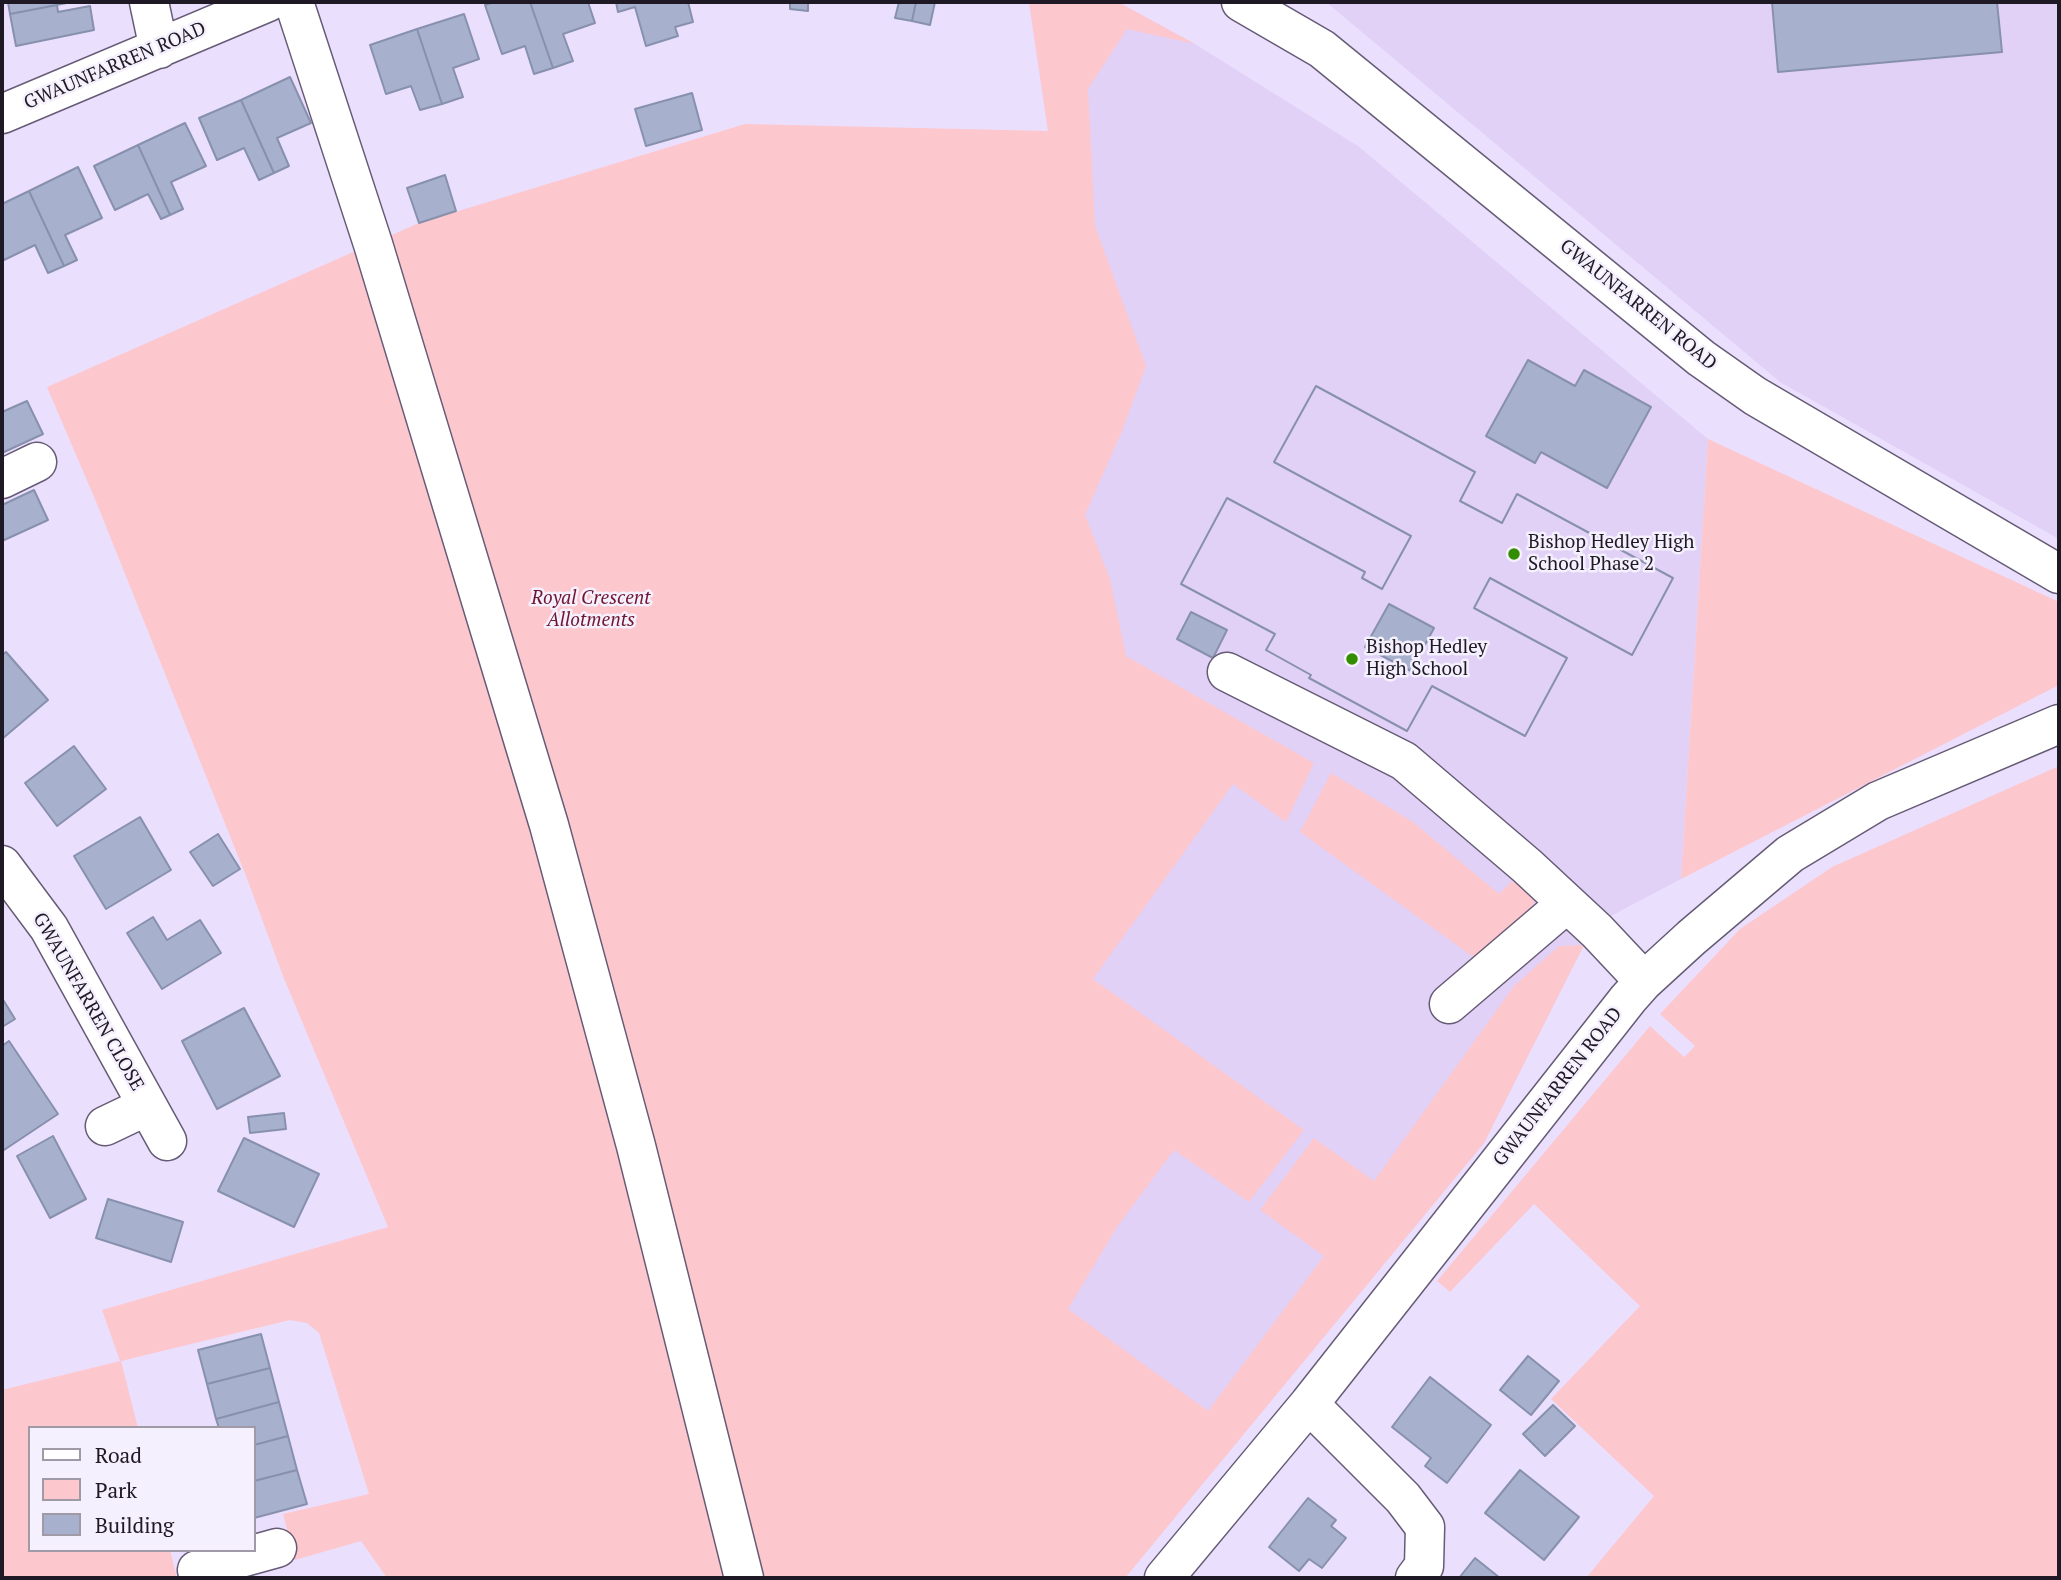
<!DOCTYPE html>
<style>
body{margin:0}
#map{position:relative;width:2061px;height:1580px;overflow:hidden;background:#ebdffe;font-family:"PT Serif",serif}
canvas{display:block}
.frame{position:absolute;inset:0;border:4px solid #1e1924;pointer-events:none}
.legend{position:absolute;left:28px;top:1426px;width:228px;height:126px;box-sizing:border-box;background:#f5f0fd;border:2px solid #9f9aa6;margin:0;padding:9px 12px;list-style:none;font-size:21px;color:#1e1924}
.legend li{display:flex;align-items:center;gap:14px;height:35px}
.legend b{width:35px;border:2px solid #9f9aa6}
</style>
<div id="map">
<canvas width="2061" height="1580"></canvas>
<div class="frame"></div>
<ul class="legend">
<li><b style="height:9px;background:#fff"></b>Road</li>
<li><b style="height:19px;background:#fdc7ce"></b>Park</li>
<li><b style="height:19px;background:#a7b1ce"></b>Building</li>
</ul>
</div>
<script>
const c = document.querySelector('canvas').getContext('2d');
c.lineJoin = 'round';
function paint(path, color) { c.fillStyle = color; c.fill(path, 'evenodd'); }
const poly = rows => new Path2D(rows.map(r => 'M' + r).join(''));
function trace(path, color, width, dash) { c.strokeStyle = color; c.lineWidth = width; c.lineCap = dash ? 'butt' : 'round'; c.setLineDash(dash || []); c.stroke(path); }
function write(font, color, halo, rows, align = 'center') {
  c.font = font + ' "PT Serif",serif'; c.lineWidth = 5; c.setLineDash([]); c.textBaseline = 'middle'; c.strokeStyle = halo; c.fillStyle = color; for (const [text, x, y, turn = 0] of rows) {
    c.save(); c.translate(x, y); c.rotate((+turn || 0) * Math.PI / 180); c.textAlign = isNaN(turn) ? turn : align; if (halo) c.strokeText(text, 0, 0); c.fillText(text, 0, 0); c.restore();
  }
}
paint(poly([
 [1029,2,1118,2,1195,44,1358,146,1708,439,1681,879,1611,916,1584,945,1484,1143,1125,1578,1027,1578,1048,131],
 [1326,2,2059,2,2059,539,1780,382]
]), '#e1d1f7');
paint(poly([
 [1029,2,1118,2,1195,44,1127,29,1088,89,1095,226,1146,366,1122,431,1085,515,1110,579,1126,656,1314,763,1286,822,1233,784,1093,979,1304,1130,1249,1202,1174,1150,1117,1227,1068,1309,1208,1411,1324,1256,1260,1210,1314,1138,1374,1181,1514,986,1559,946,1584,945,1484,1143,1125,1578,387,1578,361,1541,295,1560,283,1514,369,1494,319,1333,307,1323,290,1320,121,1361,138,1428,30,1428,30,1550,170,1550,177,1578,2,1578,2,1390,120,1361,102,1310,388,1227,283,976,246,876,97,504,47,387,419,223,745,124,1048,131],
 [1708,439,2059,602,2059,685,1681,879],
 [2059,766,2059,1578,1586,1578,1654,1496,1551,1399,1640,1306,1534,1204,1450,1292,1437,1281,1650,1026,1684,1057,1695,1046,1660,1014,1740,929,1832,867],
 [1331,773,1413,822,1499,894,1520,873,1536,900,1513,931,1476,959,1300,832]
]), '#fdc7ce');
const building = poly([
 [8,2,72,2,10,14,8,2],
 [494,2,530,2,553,68,534,74,525,46,502,54,485,5,494,2],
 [530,2,588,2,595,23,563,34,573,61,553,68,530,2],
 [616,2,688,2,693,22,675,27,678,36,646,46,635,7,618,12,616,2],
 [790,2,808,2,808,11,790,9,790,2],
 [899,2,916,2,912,21,895,18,899,2],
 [916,2,935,2,930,25,912,21,916,2],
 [1772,2,1997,2,2002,52,1778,72,1772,2],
 [57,5,58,12,90,6,94,30,16,46,10,14,57,5],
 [464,14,479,59,453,68,463,97,442,104,417,29,464,14],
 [417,29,442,104,420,110,411,86,386,94,370,45,417,29],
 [290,77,311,123,277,138,289,166,274,173,241,100,290,77],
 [692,93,702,130,646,146,635,109,692,93],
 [241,100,274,173,259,180,244,148,217,160,199,118,241,100],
 [185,123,206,166,171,182,183,209,170,215,138,145,185,123],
 [138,145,170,215,161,219,148,194,115,210,94,166,138,145],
 [78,167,102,218,65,235,77,260,64,266,29,191,78,167],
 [445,175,456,211,419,223,407,188,445,175],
 [29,191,64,266,48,273,35,245,4,260,2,254,2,204,29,191],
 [1528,360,1575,386,1584,370,1651,407,1607,488,1541,452,1535,463,1486,436,1528,360],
 [1316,386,1475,472,1460,501,1502,523,1517,494,1673,578,1632,655,1490,578,1474,608,1567,658,1525,736,1432,686,1407,731,1309,678,1311,675,1266,650,1275,634,1181,584,1227,498,1365,572,1362,578,1382,589,1411,536,1274,462,1316,386],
 [1389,604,1434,628,1411,671,1365,647,1389,604],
 [1316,386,1475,472,1460,501,1502,523,1517,494,1673,578,1632,655,1490,578,1474,608,1567,658,1525,736,1432,686,1407,731,1309,678,1311,675,1266,650,1275,634,1181,584,1227,498,1365,572,1362,578,1382,589,1411,536,1274,462,1316,386],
 [27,401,43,434,2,453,2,412,27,401],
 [34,490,48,520,2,541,2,505,34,490],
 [1191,612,1227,630,1213,658,1177,639,1191,612],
 [6,652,48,700,2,739,2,655,6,652],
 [74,746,106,789,57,826,25,783,74,746],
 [140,817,171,870,106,909,74,856,140,817],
 [218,834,240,869,213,886,190,852,218,834],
 [153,917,167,940,200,920,221,953,162,989,127,933,153,917],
 [2,998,15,1019,2,1027,2,998],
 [244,1008,280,1076,217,1109,182,1041,244,1008],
 [9,1041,58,1114,4,1150,2,1146,2,1046,9,1041],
 [284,1113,286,1129,250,1133,248,1117,284,1113],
 [53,1136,86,1199,50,1218,17,1156,53,1136],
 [244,1138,319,1174,294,1227,218,1191,244,1138],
 [108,1199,183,1222,171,1262,96,1238,108,1199],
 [261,1334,270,1368,207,1384,198,1350,261,1334],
 [1528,1356,1559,1381,1531,1415,1500,1390,1528,1356],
 [270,1368,279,1402,216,1419,207,1384,270,1368],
 [1430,1377,1491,1425,1447,1483,1425,1466,1431,1458,1392,1427,1430,1377],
 [279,1402,288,1436,254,1445,254,1428,219,1428,216,1419,279,1402],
 [1553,1405,1575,1426,1545,1456,1523,1434,1553,1405],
 [288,1436,297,1470,254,1481,254,1445,288,1436],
 [297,1470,307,1504,254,1518,254,1481,297,1470],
 [1520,1470,1579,1517,1544,1560,1485,1513,1520,1470],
 [1308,1498,1336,1520,1331,1526,1346,1538,1322,1568,1309,1559,1299,1571,1269,1547,1308,1498],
 [1475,1558,1500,1578,1459,1578,1475,1558]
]);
paint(building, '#a7b1ce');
trace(building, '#8790ad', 2);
const minor = poly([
 [149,2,159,49],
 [294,2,373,244,549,825,636,1146,744,1578],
 [1241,2,1322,49,1701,358,1755,396,2059,574],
 [2,114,268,2],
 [2,479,37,462],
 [1227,672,1404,761,1527,866,1597,931,1644,981],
 [2,865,49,928,167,1141],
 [1449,1004,1566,904],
 [105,1126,147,1106],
 [1309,1404,1403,1498,1425,1527,1424,1566,1415,1578],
 [197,1570,277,1548],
 [1164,1578,1309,1404,1628,999,1644,981,1691,938,1790,854,1878,801,2059,724]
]);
trace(minor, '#665b75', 41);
trace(minor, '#fff', 38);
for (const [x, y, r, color] of [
 [1514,554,7,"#328e00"],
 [1352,659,7,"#328e00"]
]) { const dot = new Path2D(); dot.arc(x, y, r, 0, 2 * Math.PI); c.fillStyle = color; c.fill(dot); trace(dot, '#f5f0fd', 2.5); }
write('19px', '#1e1924', '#f5f0fd', [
 ["GWAUNFARREN ROAD",115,66,-23],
 ["GWAUNFARREN ROAD",1638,305,39],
 ["GWAUNFARREN CLOSE",88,1002,60],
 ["GWAUNFARREN ROAD",1558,1087,-52]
]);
write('19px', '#1e1924', '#f5f0fd', [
 ["Bishop Hedley High",1528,543],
 ["School Phase 2",1528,565],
 ["Bishop Hedley",1366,648],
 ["High School",1366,670]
], 'left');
write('italic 19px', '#701630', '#f5f0fd', [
 ["Royal Crescent",591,599],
 ["Allotments",591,621]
]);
</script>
